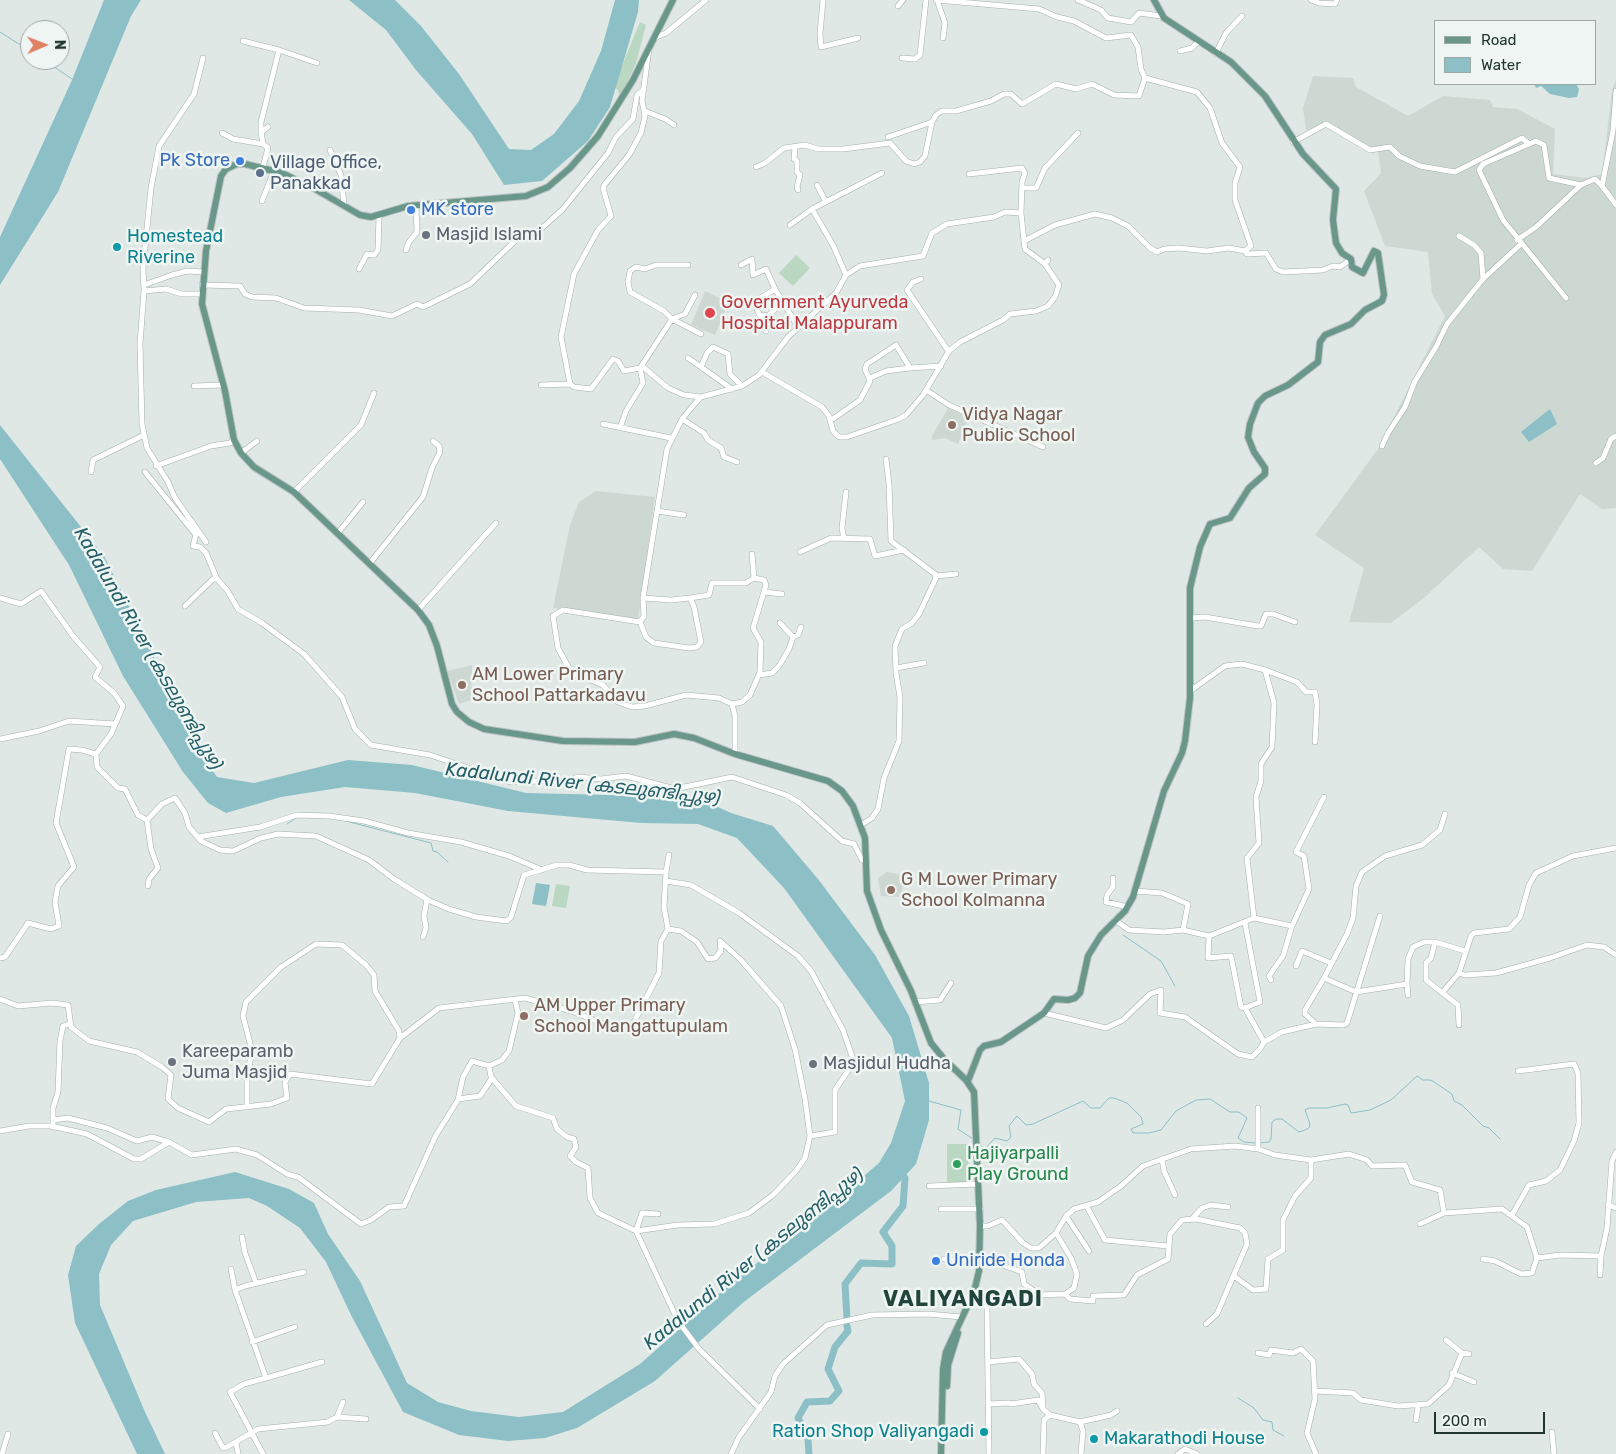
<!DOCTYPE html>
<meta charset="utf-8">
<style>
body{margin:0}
#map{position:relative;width:1616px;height:1454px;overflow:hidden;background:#dfe8e4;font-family:Rubik,sans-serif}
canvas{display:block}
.legend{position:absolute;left:1434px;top:20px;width:162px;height:65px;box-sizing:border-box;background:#eff5f2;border:1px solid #9da9a4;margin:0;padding:6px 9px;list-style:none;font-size:15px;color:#223630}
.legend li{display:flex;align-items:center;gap:10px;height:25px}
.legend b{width:25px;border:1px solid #9da9a4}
.north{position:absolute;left:20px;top:20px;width:50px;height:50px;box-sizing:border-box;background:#eff5f2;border:1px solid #9da9a4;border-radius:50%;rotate:89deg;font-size:14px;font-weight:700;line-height:20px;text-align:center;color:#223630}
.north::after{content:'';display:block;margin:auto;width:18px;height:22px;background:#e08166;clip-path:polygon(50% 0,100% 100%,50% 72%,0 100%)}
.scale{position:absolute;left:1434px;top:1412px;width:111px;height:22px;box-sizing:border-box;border:2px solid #223630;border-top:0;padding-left:6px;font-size:15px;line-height:18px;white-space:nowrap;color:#223630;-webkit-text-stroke:4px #eff5f2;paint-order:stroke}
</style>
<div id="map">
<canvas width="1616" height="1454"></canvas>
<ul class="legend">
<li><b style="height:6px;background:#69988b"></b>Road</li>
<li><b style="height:14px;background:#8dbfc7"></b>Water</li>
</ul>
<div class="north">N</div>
<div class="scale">200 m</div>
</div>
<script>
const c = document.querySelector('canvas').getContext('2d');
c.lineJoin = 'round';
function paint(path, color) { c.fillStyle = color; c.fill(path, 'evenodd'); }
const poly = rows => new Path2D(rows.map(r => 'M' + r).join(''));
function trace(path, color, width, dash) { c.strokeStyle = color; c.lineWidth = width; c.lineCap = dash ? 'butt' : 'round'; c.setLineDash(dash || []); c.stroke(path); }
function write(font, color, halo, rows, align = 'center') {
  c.font = font + ' Rubik,"Noto Sans Malayalam",sans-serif'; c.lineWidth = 5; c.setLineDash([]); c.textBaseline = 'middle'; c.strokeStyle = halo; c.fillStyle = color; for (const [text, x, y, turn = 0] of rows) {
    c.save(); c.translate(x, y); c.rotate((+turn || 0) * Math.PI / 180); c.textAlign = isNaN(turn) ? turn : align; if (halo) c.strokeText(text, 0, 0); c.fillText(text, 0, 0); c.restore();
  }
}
paint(poly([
 [1313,76,1353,78,1356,87,1408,116,1443,96,1490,100,1493,107,1517,109,1555,129,1553,174,1586,178,1602,174,1612,91,1616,79,1616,508,1602,509,1580,494,1532,571,1503,569,1479,547,1425,597,1391,623,1349,622,1364,568,1315,535,1378,449,1445,316,1432,294,1428,252,1385,246,1364,191,1381,173,1378,151,1322,125,1306,130,1303,108],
 [705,291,729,302,715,335,691,325],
 [948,408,969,418,958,444,945,438,932,440,932,436],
 [596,491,655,497,638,620,553,608,570,525,579,502],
 [472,665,471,700,459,704,447,671],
 [887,872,899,874,903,881,902,897,881,896,878,878]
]), '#cdd8d3');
paint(poly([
 [640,22,646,25,636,63,621,96,614,85],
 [796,255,810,268,793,286,779,273],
 [556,884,570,886,566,908,552,906],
 [947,1144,967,1144,970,1184,947,1184]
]), '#bad7c1');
paint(poly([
 [104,0,141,0,131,16,58,192,0,285,0,237,72,80],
 [349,0,395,0,421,26,459,74,509,149,531,150,554,134,579,101,601,51,615,0,639,0,638,12,610,107,588,141,542,181,504,185,472,134,416,70,386,30],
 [1534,84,1576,84,1579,89,1577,97,1569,98,1550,94,1541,86,1536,88],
 [1550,409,1557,424,1529,442,1521,432],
 [0,425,104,556,155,659,189,736,217,777,254,783,348,760,412,765,526,793,696,797,731,813,773,826,818,879,875,955,909,1016,929,1083,929,1120,916,1164,891,1191,745,1301,655,1381,577,1428,545,1438,508,1441,459,1435,403,1412,351,1315,326,1262,300,1228,267,1206,249,1198,196,1202,133,1221,111,1245,99,1274,100,1305,145,1412,165,1454,137,1454,75,1323,68,1275,76,1246,99,1224,128,1201,156,1190,235,1172,289,1189,314,1203,328,1234,360,1281,407,1383,438,1402,471,1411,519,1417,563,1412,640,1364,738,1277,795,1235,879,1163,891,1143,905,1101,892,1038,784,888,737,838,698,824,641,823,508,811,415,793,345,787,281,797,226,813,208,803,183,772,123,676,69,565,0,459],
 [536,883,550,885,546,906,532,904]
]), '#8dbfc7');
trace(poly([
 [0,32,30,51],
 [44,60,72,79],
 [342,820,431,843,433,851,437,852,448,862],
 [287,824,296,818],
 [1123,935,1161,961,1175,986],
 [929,1101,961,1110,958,1129,973,1139],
 [1259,1143,1269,1142,1271,1139,1272,1122,1276,1119,1282,1119,1299,1132,1305,1130,1309,1128,1310,1124,1305,1110,1309,1108,1327,1108,1345,1104,1348,1105,1351,1113,1370,1110,1391,1100,1417,1076,1423,1080,1431,1080,1452,1094,1454,1101,1462,1105,1483,1126,1489,1128,1500,1139],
 [980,1145,985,1149,995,1138,1007,1141,1011,1137,1009,1126,1017,1116,1026,1125,1033,1124,1083,1101,1091,1108,1100,1108,1109,1098,1114,1098,1127,1103,1141,1117,1143,1124,1131,1129,1133,1133,1149,1133,1161,1130,1176,1111,1196,1100,1210,1099,1230,1112,1239,1112,1247,1118,1238,1138,1244,1142,1255,1143],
 [1238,1398,1254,1408,1263,1420,1272,1422,1273,1430,1284,1436]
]), '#8dbfc7', 1);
trace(poly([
 [847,1319,845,1284,861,1263,892,1264,892,1246,883,1232,903,1206,905,1178,899,1170],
 [809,1454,808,1439,798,1418,807,1402,830,1401,839,1391,828,1369,835,1347,848,1331,847,1326]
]), '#8dbfc7', 7);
const minor = poly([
 [823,0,820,34,821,47,858,38],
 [937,0,945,23,943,38],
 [1078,0,1101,10,1108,18,1131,22,1139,13,1161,16],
 [1311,0,1319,3,1335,4,1337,0],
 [898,6,903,0],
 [654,38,666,33,706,0],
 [243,41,279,50],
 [649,49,642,101,645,116,641,133,629,155,605,184,603,188,611,216,598,230,574,274,561,337,570,384,574,387,591,389,613,359,618,361,624,371,640,368,672,319,664,311,630,292,628,282,630,271,636,267,645,269,656,265,688,265],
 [1180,51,1192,48,1198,42],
 [1216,53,1226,33,1242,16],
 [902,58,915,59,920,55,926,0],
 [1616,91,1613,131,1602,186,1616,205],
 [645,111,665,119,674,125],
 [261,132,261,122,279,50,317,63],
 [222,133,233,139,263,144],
 [888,137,932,122],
 [1293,142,1326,124,1370,150,1390,147,1399,156,1420,166,1455,172,1522,138,1529,144],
 [795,147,794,159,797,161,797,172,800,175,797,187,798,190],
 [330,150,341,175,344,205],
 [263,167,268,148,263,144,261,132,268,127],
 [756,167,765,163,784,148,805,145,818,149,843,149,890,143,906,161,914,164,920,162,925,156,932,122,936,115,942,111,956,111,991,101,1004,94,1011,94,1022,104,1056,84,1076,89,1092,84,1114,95,1139,96,1145,78],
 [969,174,1022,168,1025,173,1022,182,1021,213],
 [817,185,826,202],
 [1022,188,1036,188,1045,168,1078,133],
 [262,201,274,171],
 [790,225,812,209],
 [1459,236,1474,245,1481,253,1483,279],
 [1517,240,1536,227,1581,185],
 [1024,241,1025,249,1045,264],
 [406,250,409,242,417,232,416,206],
 [1245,251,1247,254,1266,253,1276,269,1283,272,1323,270,1333,266,1340,267,1351,259],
 [741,265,752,259,753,275,766,269,775,289,798,327],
 [359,269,367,254,374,255,378,250,379,215],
 [846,275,833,245,812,209,882,173],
 [921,279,913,282,907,290,949,352],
 [144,285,172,275,187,271,204,272],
 [202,285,240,286,245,294,252,297,276,298,304,308,359,310,392,316,417,304,423,307,470,284,516,240,534,235,562,210,608,153,616,137,633,119,637,95,644,89],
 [775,289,754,302,760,316,769,315,782,302],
 [144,291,140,344,142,424,147,448,168,482,175,498,206,542],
 [201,294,182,294,166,289,144,291,143,268,151,188,159,146,194,94,203,58],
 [1566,298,1503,220,1479,170,1483,164,1536,141,1544,145,1549,178,1581,185,1595,179,1602,186],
 [672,319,685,314,695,295],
 [672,319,701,334],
 [766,331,769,315],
 [688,358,701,367],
 [642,366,668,388,684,395,701,397],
 [762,372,822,407,829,416,833,431,839,437,847,437,899,419,906,415,923,395,949,351,960,342,1003,320,1010,314,1036,311,1048,306,1055,297,1059,285,1045,264,1048,260],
 [870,378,886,371,910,368],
 [541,385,570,384],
 [194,386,223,385],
 [732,389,701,367,707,353,713,347,728,354,730,374,742,386],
 [926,390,949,405,1043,447],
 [682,419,704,433,708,440,721,448,724,457,737,462],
 [830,421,860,400,870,381,865,369,867,364,896,345,910,368,941,366],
 [603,424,671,438],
 [620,428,626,411,643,383,640,368],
 [1382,446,1388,433,1405,407,1415,381,1436,347,1447,324,1483,279,1521,244],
 [241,453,257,441],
 [1596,463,1603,458,1611,439,1616,436],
 [156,466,211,446,230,443,234,440],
 [91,472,93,460,144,435],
 [145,472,196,535],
 [294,492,361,425,374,393],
 [657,511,684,515],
 [197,530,193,546,200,547,206,553,217,579,227,590,238,609,262,623,304,654,342,697,355,729,371,745,430,755,510,782,572,780,577,777,601,779,626,776,675,789,732,777,786,795,800,803,842,841,854,844,862,860,866,860],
 [338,533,363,502],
 [844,539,842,528,846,492],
 [800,552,831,538,870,539,875,556,904,550],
 [370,563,423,497,432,468,440,452,439,446,433,441],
 [936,576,956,574],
 [764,592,782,594],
 [0,598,21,604,41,591,73,636,100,667,95,677,114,693,123,706,111,734,96,754,82,750,69,749,56,823,74,867,58,886,55,902,59,926,51,929,28,923,5,957,0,958],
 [690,598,709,595,712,583,746,583,754,578],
 [185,606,213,579,217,579],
 [418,610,496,523],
 [1190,618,1205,617,1258,626,1261,626,1266,614,1273,614,1295,622],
 [640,622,646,637,654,643,689,648,697,647,701,642,694,607,690,598,671,600,643,598],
 [793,637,798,635,801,627],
 [896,668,924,663],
 [1265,670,1297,682,1306,692,1315,692,1317,705,1315,742],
 [759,675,772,673,779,666,789,649,793,637,780,623],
 [1190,691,1225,666,1242,664,1265,670,1274,703,1272,747,1261,764,1261,781,1256,797,1259,843,1247,858,1254,918,1209,936],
 [732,704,742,702,750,695,760,672,761,642,753,628,766,585,764,580,754,578,752,554],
 [0,739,39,731,69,721,115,724],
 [735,754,735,716,732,704,719,698,686,695,645,706,632,707,618,702,603,685,571,672,558,648,553,616,563,610,640,622,644,616,643,598,667,449,682,419,698,400,701,397,742,386,759,375,788,337,836,293,846,275,860,266,923,256,932,233,947,224,994,217,1005,212,1021,213,1024,241,1055,225,1095,214,1112,218,1128,226,1150,248,1157,252,1164,249,1179,248,1207,251,1229,248,1245,251,1251,246,1235,200,1235,183,1240,167,1222,143,1210,108,1197,92,1145,78,1141,69,1138,47,1131,35,1106,38,1074,21,1057,17,1039,9,936,0],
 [147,820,151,849,158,868,149,879,148,886],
 [861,825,872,818,878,809,884,778,899,741,900,697,896,673,895,646,902,629,912,623,919,614,936,578,935,574,891,541,889,484,886,459],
 [198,837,260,827,297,815,329,816,364,821,408,833,461,842,509,856,542,870],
 [666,872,669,855],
 [1113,878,1113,887,1107,895,1106,902,1128,907],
 [666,881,691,885,739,913,798,956,811,971,843,1030,854,1062,835,1090,835,1132,810,1136],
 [1135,891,1162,893,1188,904,1183,930],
 [1254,918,1292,926,1283,956,1269,976,1271,980],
 [1115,920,1129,930,1164,932,1183,930,1209,936,1208,958,1231,956,1241,1007,1245,1008,1264,1042],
 [1245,923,1260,1002,1245,1008],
 [1292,926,1309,889,1304,856,1296,852,1324,797],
 [668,929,681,931,697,942,708,959,715,958,721,951,720,941],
 [423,937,426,928,424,916,427,899],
 [1435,942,1424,942,1413,947,1408,959,1407,984,1356,992,1324,978,1347,934,1353,918,1356,886,1362,872,1385,856,1422,845,1440,830,1445,814],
 [1296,966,1302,951,1331,963],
 [1459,973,1471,936,1474,933,1509,929,1520,917,1529,885,1536,873,1573,856,1616,848],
 [1407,984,1408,995],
 [1442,993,1459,973,1465,975,1496,973,1550,958,1587,945,1604,947,1616,955],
 [0,999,18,1006,52,1003,68,1005,71,1027,89,1041,137,1052,162,1067,171,1075,168,1099,178,1108,209,1122,226,1109,271,1104,287,1098,285,1082,290,1074,372,1084,400,1038,439,1008,525,998,571,1011,614,1028,631,1028,659,973,661,941,668,929,664,907,666,872,587,870,569,865,557,865,524,875,511,917,507,921,476,917,449,909,428,900,394,879,369,860,316,836,278,834,261,838,233,851,220,850,201,841,189,827,185,813,175,798,162,804,147,820,143,818,138,815,125,789,118,788,97,767,96,754],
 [915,1002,940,1000,951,983],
 [1044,1013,1106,1028,1123,1020,1150,994,1161,990,1160,1013,1185,1017,1238,1054,1252,1057,1260,1049,1264,1042,1282,1032,1316,1024,1344,1025,1347,1023,1380,916],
 [1316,1024,1305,1014,1305,1010,1324,978],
 [1459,1025,1458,1005,1426,980,1426,963,1431,958,1435,942,1465,951],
 [489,1066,491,1077,516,1106,553,1118,557,1129,567,1137,574,1139,576,1147,570,1156,576,1162,588,1168,590,1198,598,1213,636,1231,678,1321,699,1349,760,1409],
 [489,1066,502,1060,509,1051,518,1013,515,1000],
 [458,1099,480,1096,492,1078],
 [247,1107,247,1077,252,1051,243,1016,246,1002,281,967,316,944,342,945,366,965,374,975,375,991,399,1031,400,1038],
 [53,1120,53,1108,58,1092,60,1041,63,1026,69,1024],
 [53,1127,53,1120,68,1118,107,1128,137,1141,152,1137,169,1142],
 [0,1131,29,1126,51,1126,87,1134,134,1159,141,1159,169,1142,192,1155,236,1149,257,1155,287,1174,298,1177,361,1224,371,1220,389,1207,404,1206,436,1135,458,1100,463,1077,472,1061,489,1066],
 [1258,1149,1258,1108],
 [1162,1159,1164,1171,1175,1195],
 [929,1186,979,1184],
 [1608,1205,1616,1208],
 [1087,1207,1105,1240,1168,1246],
 [941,1209,980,1209],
 [1444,1213,1502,1209,1527,1227,1537,1258,1560,1255,1601,1256,1607,1228,1612,1161,1616,1152],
 [1512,1215,1529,1185,1546,1181,1560,1170,1574,1141,1579,1123,1578,1073,1574,1064,1518,1071],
 [1066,1216,1089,1251],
 [1192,1219,1202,1208,1211,1205,1228,1207],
 [980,1226,988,1226,1002,1220,1023,1243,1031,1248,1039,1248,1056,1233,1066,1216,1074,1209,1098,1202,1121,1186,1143,1166,1191,1149,1235,1146,1258,1149,1275,1155,1311,1160,1349,1154,1367,1160,1372,1166,1405,1165,1412,1182,1440,1190,1444,1213,1420,1224],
 [636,1231,678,1225,714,1224,749,1213,773,1195,796,1171,805,1158,810,1136,805,1099,795,1049,781,1006,740,959,720,941],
 [636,1231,642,1213,658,1214],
 [1056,1233,1071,1258,1077,1274,1074,1288,1065,1294],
 [242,1237,245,1253,256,1283],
 [980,1257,1022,1272,1024,1284,1040,1295,1065,1294,1070,1299,1093,1301,1093,1296,1124,1295,1137,1275,1168,1259,1170,1234,1182,1220,1196,1219,1240,1228,1245,1233,1247,1244,1217,1314,1206,1324],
 [944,1259,979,1263],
 [1483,1259,1495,1261,1521,1274,1532,1273,1537,1258],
 [231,1269,235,1290],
 [1600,1275,1601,1256],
 [1234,1276,1253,1290,1266,1289,1268,1259,1283,1250,1283,1220,1295,1196,1311,1178,1311,1160],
 [974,1292,987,1307,989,1454],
 [987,1307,996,1293],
 [1446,1340,1462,1353],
 [252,1342,295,1327],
 [1258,1353,1269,1355,1271,1350,1293,1353,1301,1349,1313,1361,1315,1399,1307,1433,1316,1454],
 [988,1362,1019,1359,1032,1374,1034,1384,1042,1393,1043,1407],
 [1452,1373,1474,1382],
 [266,1378,322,1362],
 [1315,1391,1353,1393,1361,1400,1398,1406,1428,1404,1449,1385,1462,1353,1469,1354],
 [989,1404,1009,1403,1011,1404,1038,1400,1043,1409,1050,1415,1080,1422,1111,1415,1117,1411],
 [337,1417,366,1419],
 [1416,1420,1418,1407],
 [1080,1422,1083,1431,1081,1454],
 [1552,1432,1554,1454],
 [215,1433,223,1448,227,1447,258,1429,328,1422,337,1417,343,1402],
 [236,1443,238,1453],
 [2,1454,8,1434],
 [263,1454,230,1392,244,1384,266,1378,235,1290,245,1286,304,1272],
 [731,1454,739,1437,771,1392,775,1376,783,1364,827,1325,872,1315,928,1314,961,1317],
 [1043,1454,1044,1420,1050,1415],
 [1178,1454,1185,1449,1197,1454]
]);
const major = poly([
 [673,0,633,80,598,136,570,168,548,187,526,196,408,206,371,217,360,215,315,189,282,173,245,164,237,164,226,169,221,176,206,251,202,304,225,391,234,440,241,453,254,467,294,492,418,610,429,625,437,646,452,704,457,712,469,722,484,729,563,741,635,742,674,734,694,738,735,754,828,781,842,791,853,806,865,838,867,891,881,930,911,991,931,1043,944,1059,966,1080,974,1092,980,1226,979,1271,974,1292,946,1352,943,1369,941,1454],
 [968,1081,980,1050,984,1046,1001,1042,1044,1013,1054,999,1068,1000,1075,998,1080,993,1088,956,1101,935,1125,911,1133,897,1164,791,1182,753,1185,741,1190,698,1190,588,1200,547,1210,524,1230,518,1249,488,1265,474,1265,468,1254,452,1248,437,1250,424,1258,403,1265,396,1288,385,1318,362,1320,342,1325,335,1351,324,1365,310,1382,301,1384,295,1378,253,1374,251,1363,273,1352,267,1351,259,1342,253,1336,243,1333,220,1336,189,1303,154,1265,96,1231,62,1164,18,1154,0],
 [947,1386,948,1365,958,1333]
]);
trace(minor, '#a3afaa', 6);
trace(major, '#bdc3c1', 8);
trace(minor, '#fff', 5);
trace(major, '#69988b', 6);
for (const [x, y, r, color] of [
 [240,161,5,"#3f7fe0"],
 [260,173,5,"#5c6f8a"],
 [411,210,5,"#3f7fe0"],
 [426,235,5,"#6b7280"],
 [117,247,5,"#0f9aa8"],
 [710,313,6,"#e0444e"],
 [952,425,5,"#8d6e63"],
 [462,685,5,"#8d6e63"],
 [891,890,5,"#8d6e63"],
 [524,1016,5,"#8d6e63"],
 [172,1062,5,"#6b7280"],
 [813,1064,5,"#6b7280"],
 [957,1164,5,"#2e9e5b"],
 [936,1261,5,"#3f7fe0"],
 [984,1432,5,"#0f9aa8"],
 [1094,1439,5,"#0f9aa8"]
]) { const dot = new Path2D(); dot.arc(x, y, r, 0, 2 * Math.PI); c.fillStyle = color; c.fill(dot); trace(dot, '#eff5f2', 2); }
write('18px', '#366cbe', '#eff5f2', [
 ["Pk Store",230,161,"right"],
 ["MK store",421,210],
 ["Uniride Honda",946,1261]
], 'left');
write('18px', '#4e5e75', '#eff5f2', [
 ["Village Office,",270,163],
 ["Panakkad",270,184]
], 'left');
write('18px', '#5b616d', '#eff5f2', [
 ["Masjid Islami",436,235],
 ["Kareeparamb",182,1052],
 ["Juma Masjid",182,1073],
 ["Masjidul Hudha",823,1064]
], 'left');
write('18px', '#0d838f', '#eff5f2', [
 ["Homestead",127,237],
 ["Riverine",127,258],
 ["Ration Shop Valiyangadi",974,1432,"right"],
 ["Makarathodi House",1104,1439]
], 'left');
write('18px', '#be3a42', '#eff5f2', [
 ["Government Ayurveda",721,303],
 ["Hospital Malappuram",721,324]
], 'left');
write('18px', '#785e54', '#eff5f2', [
 ["Vidya Nagar",962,415],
 ["Public School",962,436],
 ["AM Lower Primary",472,675],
 ["School Pattarkadavu",472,696],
 ["G M Lower Primary",901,880],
 ["School Kolmanna",901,901],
 ["AM Upper Primary",534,1006],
 ["School Mangattupulam",534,1027]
], 'left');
write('18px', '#27864d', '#eff5f2', [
 ["Hajiyarpalli",967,1154],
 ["Play Ground",967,1175]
], 'left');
write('italic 19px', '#256069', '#eff5f2', [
 ["Kadalundi River (കടലുണ്ടിപ്പുഴ)",148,649,60],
 ["Kadalundi River (കടലുണ്ടിപ്പുഴ)",583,784,6],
 ["Kadalundi River (കടലുണ്ടിപ്പുഴ)",754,1259,-39]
]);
c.letterSpacing = '1px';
write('bold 22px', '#21453b', '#eff5f2', [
 ["VALIYANGADI",963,1300]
]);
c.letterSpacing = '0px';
</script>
